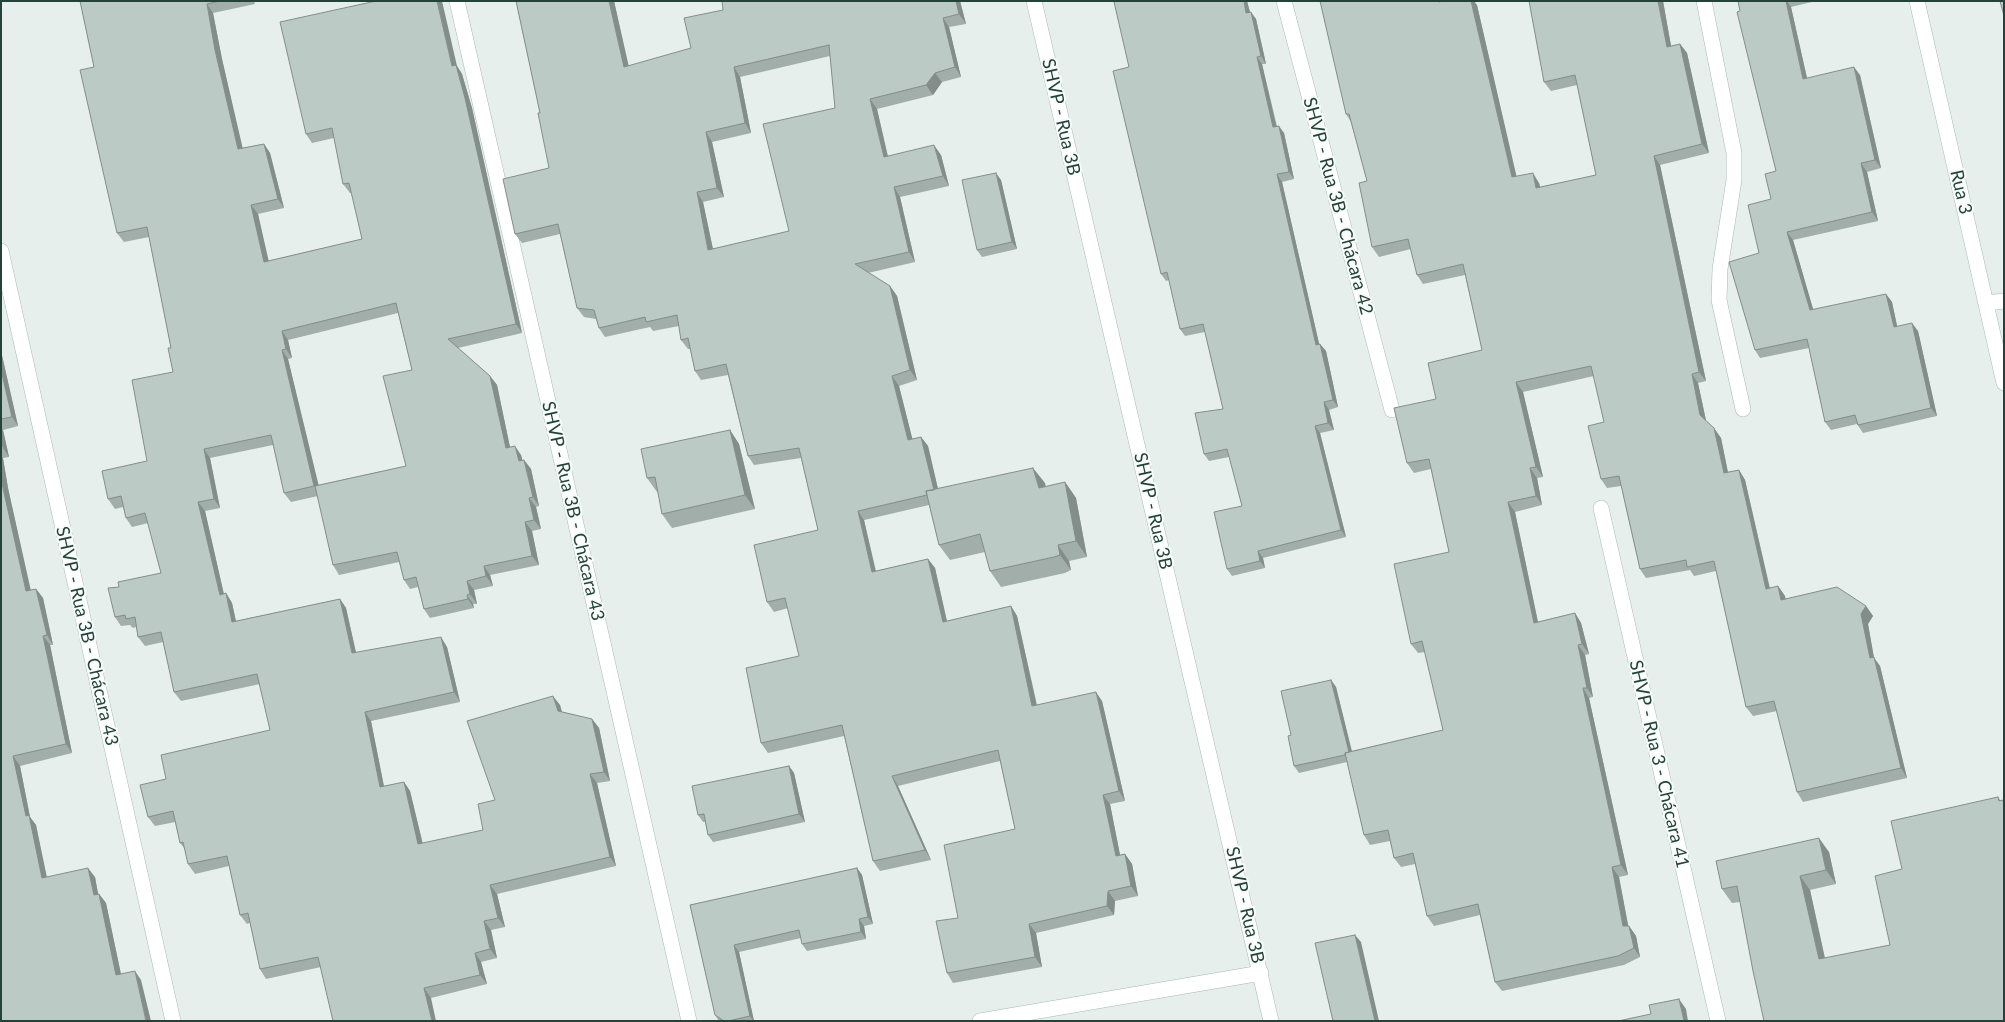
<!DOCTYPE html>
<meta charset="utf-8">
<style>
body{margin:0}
#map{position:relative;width:2005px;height:1022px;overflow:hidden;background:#e6efeb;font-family:Lato,sans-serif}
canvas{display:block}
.frame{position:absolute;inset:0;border:2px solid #24423a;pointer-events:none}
</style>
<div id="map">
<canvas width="2005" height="1022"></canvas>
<div class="frame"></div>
</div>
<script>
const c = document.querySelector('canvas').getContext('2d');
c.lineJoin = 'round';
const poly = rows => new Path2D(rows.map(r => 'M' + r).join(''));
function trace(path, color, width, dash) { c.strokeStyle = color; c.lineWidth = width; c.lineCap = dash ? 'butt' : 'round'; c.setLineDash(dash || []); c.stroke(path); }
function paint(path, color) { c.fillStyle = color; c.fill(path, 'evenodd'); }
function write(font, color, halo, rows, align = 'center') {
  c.font = font + ' Lato,sans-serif'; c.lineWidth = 4; c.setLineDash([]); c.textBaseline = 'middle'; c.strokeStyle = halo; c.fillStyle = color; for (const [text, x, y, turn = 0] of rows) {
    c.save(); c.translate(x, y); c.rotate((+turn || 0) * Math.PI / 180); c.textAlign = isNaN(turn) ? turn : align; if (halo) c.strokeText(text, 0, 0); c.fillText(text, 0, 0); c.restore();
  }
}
const minor = poly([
 [457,1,689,1021],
 [1284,1,1392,410],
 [1704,1,1734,153,1734,180,1720,269,1719,300,1743,409],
 [1,251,173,1021],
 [1987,303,2004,301],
 [1601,508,1718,1021],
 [980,1021,1261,973]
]);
const tertiary = poly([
 [1034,1,1271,1021]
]);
const secondary = poly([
 [1917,1,2004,383]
]);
trace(minor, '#a8b8b2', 16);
trace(tertiary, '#a8b8b2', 16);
trace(secondary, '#a4bbb3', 16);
trace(minor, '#fff', 15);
trace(tertiary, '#fff', 15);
trace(secondary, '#fff', 15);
paint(poly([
 [80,1,254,1,255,4,213,13,222,59,242,148,264,144,270,153,284,208,258,214,268,261,362,239,352,193,350,193,343,184,334,138,312,143,306,134,457,66,462,74,472,108,522,333,458,348,490,376,497,385,510,447,521,455,522,460,524,460,531,469,539,506,536,507,541,529,532,531,539,565,490,575,493,586,474,590,477,604,473,604,474,608,430,618,424,609,418,587,410,589,404,580,399,562,339,575,333,565,318,496,291,502,284,493,273,445,210,458,220,508,205,511,224,594,226,593,232,603,236,621,340,599,346,608,356,652,447,647,460,702,371,721,384,786,404,782,410,791,423,844,483,830,495,800,560,705,562,712,592,719,599,728,610,781,597,783,616,866,497,894,505,927,491,930,497,958,481,962,487,984,431,998,321,967,266,979,260,969,250,923,247,924,240,915,229,866,195,874,188,864,185,849,180,843,175,822,155,826,148,817,166,779,270,730,260,684,181,701,174,692,163,642,145,646,138,637,136,627,133,628,130,625,121,626,115,617,119,587,161,573,148,523,132,527,126,518,123,507,115,509,108,499,147,461,173,372,171,348,149,237,124,242,117,233,94,67],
 [398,313,412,370,406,466,318,485,288,359,292,358,288,340],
 [516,1,614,1,628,66,960,1,966,24,949,27,961,77,942,82,933,95,877,109,888,156,941,155,949,186,900,197,915,262,868,273,890,286,897,296,917,380,899,386,912,439,921,437,928,446,938,489,1045,483,1045,487,1065,482,1076,498,1087,557,1069,561,1071,570,1065,573,1001,587,990,571,985,552,950,560,939,545,929,505,864,520,876,571,928,559,935,568,947,621,1011,606,1017,616,1037,705,1102,701,1125,801,1110,804,1120,855,1125,854,1132,864,1138,896,1115,901,1114,915,1036,933,1042,967,953,983,947,973,958,918,1015,829,1000,761,898,786,931,860,880,871,873,861,844,736,768,753,761,743,799,656,788,608,774,612,767,602,818,530,801,458,754,465,748,456,728,375,701,380,695,371,690,349,688,349,681,340,679,326,653,331,650,327,605,337,599,328,596,319,584,317,577,308,560,234,522,243,515,234,549,168,540,113],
 [830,56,835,108,789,231,713,249,703,202,724,197,712,142,751,133,740,77],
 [1117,1,1247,1,1250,12,1256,19,1266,64,1262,64,1277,126,1284,133,1294,179,1282,182,1319,344,1320,344,1326,351,1338,407,1329,410,1334,430,1320,433,1346,537,1263,558,1265,568,1232,576,1227,569,1242,506,1229,457,1209,461,1204,454,1223,409,1205,332,1185,336,1180,329,1169,280,1166,281,1161,274,1129,67],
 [1529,1,1663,1,1671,46,1680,44,1687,53,1709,153,1660,165,1706,381,1698,383,1706,421,1721,438,1728,472,1739,470,1745,480,1770,588,1778,586,1785,596,1785,599,1866,606,1873,616,1868,624,1874,658,1880,666,1907,778,1803,802,1797,792,1777,711,1753,716,1746,707,1716,571,1694,576,1690,570,1646,578,1640,569,1621,486,1607,488,1601,479,1604,422,1594,376,1523,392,1543,477,1537,478,1542,505,1515,512,1538,622,1575,613,1581,623,1589,654,1585,655,1593,697,1589,698,1628,875,1619,877,1628,926,1629,926,1636,936,1640,957,1624,965,1502,991,1495,982,1480,915,1434,926,1427,916,1415,864,1401,867,1394,858,1390,841,1370,845,1364,835,1347,762,1299,773,1294,766,1291,735,1331,680,1336,687,1352,751,1443,730,1425,652,1418,653,1411,644,1449,552,1431,469,1414,473,1407,463,1436,399,1482,350,1465,275,1423,284,1417,275,1411,249,1379,257,1372,247,1367,181,1351,122,1346,114,1477,5,1516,177,1539,183,1540,187,1596,175,1577,85,1551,91,1544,82],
 [1738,1,1816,1,1791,7,1807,78,1860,75,1881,168,1867,172,1878,221,1793,240,1813,310,1886,294,1892,302,1897,326,1918,331,1937,416,1863,433,1857,424,1831,430,1825,422,1809,348,1760,358,1755,350,1759,253,1771,199,1776,171],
 [1001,180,1017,249,982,257,977,250],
 [1,351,18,426,3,430,9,457,3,458,8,488,30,590,36,589,43,598,53,645,50,645,72,753,20,766,30,817,36,825,46,877,95,877,98,894,99,894,106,903,121,974,141,980,1,1021],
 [730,430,739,444,755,509,672,528,662,514,658,492,657,492,647,478],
 [789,766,794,773,805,822,713,842,708,835,705,822,703,822,698,815],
 [1998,797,2001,801,2003,800,2004,802,2004,1021,1753,971,1740,902,1732,903,1722,889,1829,852,1836,884,1810,890,1825,958,1890,945,1902,869],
 [857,868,862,875,873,924,864,926,866,939,807,951,802,944,801,938,739,952,754,1021,719,1021,715,1015,690,905]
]), '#a1aea9');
paint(poly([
 [437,1,442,1,457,66,462,74,472,108,522,333,516,324,452,66],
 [609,1,614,1,631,76,624,67],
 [956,1,960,1,966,24,959,14],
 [1244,1,1247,1,1252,20,1246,13],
 [1471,1,1474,1,1477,5,1519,187,1512,177],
 [1658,1,1663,1,1673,57,1667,47],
 [1786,1,1787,1,1791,7,1809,87,1803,79],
 [207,4,213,13,222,59,245,158,238,149,215,50],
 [1251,12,1256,19,1266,64,1261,56],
 [943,18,949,27,961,77,955,67],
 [1680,44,1687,53,1709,153,1702,144],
 [1257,57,1262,64,1278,134,1273,127],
 [734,67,740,77,751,133,745,123],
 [1854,67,1860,75,1881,168,1875,160],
 [935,73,942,82,933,95,926,85],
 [870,99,877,109,890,167,884,157],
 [1279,126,1284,133,1294,179,1289,172],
 [706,132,712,142,724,197,717,188],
 [264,144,270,153,284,208,278,199],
 [934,145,941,155,949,186,943,176],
 [1654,156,1660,165,1706,381,1699,372],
 [1861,163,1867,172,1878,221,1872,212],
 [996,173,1001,180,1017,249,1012,242],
 [1533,173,1539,183,1543,197,1536,188],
 [1277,174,1282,182,1321,352,1316,345],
 [894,187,900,197,915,262,909,252],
 [697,192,703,202,715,259,708,250],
 [251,205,258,214,271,271,264,262],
 [1787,232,1793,240,1816,319,1810,310],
 [890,286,897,296,917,380,910,370],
 [1886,294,1892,302,1899,335,1894,327],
 [1912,323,1918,331,1937,416,1931,408],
 [282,331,288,340,292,358,286,349],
 [1320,344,1326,351,1338,407,1333,400],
 [282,350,288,359,321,495,314,486],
 [1,351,18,426,12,417,1,370],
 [1692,374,1698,383,1707,425,1700,415],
 [490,376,497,385,512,457,506,448],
 [892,376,899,386,915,449,908,440],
 [1516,382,1523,392,1543,477,1536,467],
 [1324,402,1329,410,1334,430,1328,423],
 [1315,426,1320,433,1346,537,1341,530],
 [1,427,3,430,9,457,3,448,1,442],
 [1714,428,1721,438,1730,483,1724,473],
 [730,430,739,444,755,509,745,495],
 [921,437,928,446,941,502,934,493],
 [515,446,521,455,525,470,519,461],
 [204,449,210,458,220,508,214,499],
 [1,456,3,458,8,488,33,600,26,591,1,479],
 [524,460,531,469,539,506,533,497],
 [1033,468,1045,483,1050,504,1039,488],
 [1530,468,1537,478,1542,505,1536,496],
 [1739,470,1745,480,1772,599,1766,589],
 [1065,482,1076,498,1087,557,1076,541],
 [529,498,536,507,541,529,534,520],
 [198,502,205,511,226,604,220,595],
 [1508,502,1515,512,1540,632,1534,623],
 [858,511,864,520,878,582,872,572],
 [525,522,532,531,539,565,532,556],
 [1058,545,1069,561,1071,570,1060,555],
 [1258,551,1263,558,1265,568,1260,561],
 [928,559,935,568,949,631,943,622],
 [484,566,490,575,493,586,486,576],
 [467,581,474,590,477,604,470,594],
 [1778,586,1785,596,1788,609,1781,600],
 [36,589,43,598,53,645,47,635],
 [226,593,232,603,238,631,232,622],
 [467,595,473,604,474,608,468,599],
 [340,599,346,608,358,662,352,653],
 [1011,606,1017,616,1039,716,1032,706],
 [1866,606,1873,616,1868,624,1874,658,1880,666,1907,778,1901,768,1870,658,1861,614],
 [1575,613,1581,623,1589,654,1582,644],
 [43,636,50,645,72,753,66,744],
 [441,637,447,647,460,702,454,692],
 [1578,645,1585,655,1593,697,1587,688],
 [1331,680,1336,687,1354,761,1349,754],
 [1583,688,1589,698,1628,875,1621,865],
 [1096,692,1102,701,1125,801,1119,791],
 [553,696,560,705,564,720,558,711],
 [365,712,371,721,386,797,380,787],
 [592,719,599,728,610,781,604,772],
 [13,756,20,766,30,817,36,825,49,887,42,878,26,816],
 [789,766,794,773,805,822,799,814],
 [590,774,597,783,616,866,610,857],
 [892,776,898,786,931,860,925,850],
 [404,782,410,791,425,854,418,844],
 [1103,795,1110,804,1122,865,1116,856],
 [1819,838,1829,852,1836,884,1826,870],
 [1125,854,1132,864,1138,896,1131,886],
 [1612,867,1619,877,1630,935,1623,926],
 [88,868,95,877,100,904,94,895],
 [857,868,862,875,873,924,868,917],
 [1800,876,1810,890,1828,973,1819,959],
 [490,885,497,894,505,927,498,918],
 [1108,891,1115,901,1114,915,1107,906],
 [99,894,106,903,123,984,116,975],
 [859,919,864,926,866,939,861,932],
 [484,921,491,930,497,958,490,949],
 [1029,924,1036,933,1042,967,1035,957],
 [1629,926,1636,936,1640,957,1634,948],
 [1355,935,1361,942,1379,1021,1375,1021],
 [734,945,739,952,754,1021,753,1021,750,1016],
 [475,953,481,962,487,984,480,975],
 [135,971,141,980,151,1021,146,1021],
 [424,988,431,998,436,1021,432,1021],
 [1679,999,1686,1009,1688,1021,1684,1021]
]), '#838d89');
const building = poly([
 [80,1,220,1,207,4,215,50,238,149,264,144,278,199,251,205,264,262,362,239,349,183,343,184,332,128,306,134,280,22,376,1,437,1,452,66,456,65,465,98,516,324,448,339,490,376,506,448,515,446,519,461,524,460,533,497,529,498,534,520,525,522,532,556,484,566,486,576,467,581,470,594,467,595,468,599,424,609,416,577,404,580,397,552,333,565,315,486,406,466,383,376,412,370,396,303,282,331,286,349,282,350,314,486,284,493,271,435,204,449,214,499,198,502,220,595,226,593,232,622,340,599,352,653,441,637,454,692,365,712,380,787,404,782,418,844,483,830,478,804,495,800,467,721,553,696,558,711,592,719,604,772,590,774,610,857,490,885,498,918,484,921,490,949,475,953,480,975,424,988,432,1021,333,1021,318,957,260,969,248,913,240,915,227,856,188,864,183,842,180,843,173,811,148,817,140,785,166,779,161,755,270,730,257,674,174,692,161,632,138,637,135,617,126,619,125,615,115,617,108,588,119,587,118,582,161,573,145,513,126,518,121,496,108,499,102,471,147,461,132,380,173,372,168,348,171,348,147,227,117,233,80,70,94,67,80,1],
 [516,1,609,1,624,67,691,48,684,18,723,10,722,1,956,1,959,14,943,18,955,67,935,73,926,85,870,99,884,157,934,145,943,176,894,187,909,252,855,264,890,286,910,370,892,376,908,440,921,437,934,490,926,491,927,495,858,511,872,572,928,559,943,622,1011,606,1032,706,1096,692,1119,791,1103,795,1116,856,1125,854,1131,886,1108,891,1107,906,1029,924,1035,957,947,973,936,921,958,918,944,845,1015,829,998,750,892,776,925,850,873,861,842,725,761,743,746,668,799,656,785,598,767,602,754,545,818,530,799,448,748,456,726,364,695,371,688,338,681,340,677,315,646,322,645,317,599,328,594,310,577,308,558,224,515,234,503,179,549,168,538,113,540,113,516,1],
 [829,45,835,108,763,124,789,231,708,250,697,192,717,188,706,132,745,123,734,67,829,45],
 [1117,1,1244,1,1246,13,1251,12,1261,56,1257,57,1273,127,1279,126,1289,172,1277,174,1316,345,1320,344,1333,400,1324,402,1328,423,1315,426,1341,530,1258,551,1260,561,1227,569,1214,512,1242,506,1227,449,1204,454,1195,413,1223,409,1203,324,1180,329,1167,272,1161,274,1113,71,1129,67,1114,2,1117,1],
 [1320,1,1439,1,1439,2,1443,1,1471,1,1512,177,1533,173,1536,188,1596,175,1575,75,1544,82,1529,1,1658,1,1667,47,1680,44,1702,144,1654,156,1699,372,1692,374,1700,415,1714,428,1724,473,1739,470,1766,589,1778,586,1781,600,1837,587,1866,606,1861,614,1870,658,1874,657,1901,768,1797,792,1774,701,1746,707,1714,561,1687,567,1686,560,1640,569,1619,476,1601,479,1588,426,1604,422,1591,366,1516,382,1536,467,1530,468,1536,496,1508,502,1534,623,1575,613,1582,644,1578,645,1587,688,1583,688,1621,865,1612,867,1623,926,1629,926,1634,948,1618,956,1495,982,1478,904,1427,916,1413,853,1394,858,1388,830,1364,835,1345,753,1443,730,1422,641,1411,644,1394,564,1449,552,1429,459,1407,463,1394,408,1436,399,1428,363,1482,350,1463,264,1417,275,1408,239,1372,247,1359,183,1367,181,1349,114,1346,114,1320,1],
 [1738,1,1786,1,1803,79,1854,67,1875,160,1861,163,1872,212,1787,232,1810,310,1886,294,1894,327,1912,323,1931,408,1858,425,1855,415,1825,422,1807,339,1755,350,1729,262,1759,253,1748,205,1771,199,1765,174,1776,171,1737,12,1740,11,1738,1],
 [2000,1,2004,1,2004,16,2000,1],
 [996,173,1012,242,977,250,962,180,996,173],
 [1,370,12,417,1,419,1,370],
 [730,430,745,495,662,514,655,477,647,478,641,449,730,430],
 [1033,468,1039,488,1065,482,1076,541,1058,545,1060,555,1054,557,990,571,980,534,939,545,926,491,1033,468],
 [1,479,26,591,36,589,47,635,43,636,66,744,13,756,26,816,29,815,42,878,88,868,94,895,99,894,116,975,135,971,146,1021,1,1021,1,479],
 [1331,680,1349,752,1345,753,1345,755,1294,766,1288,736,1291,735,1281,691,1331,680],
 [789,766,799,814,708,835,704,814,698,815,692,786,789,766],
 [1998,797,1999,801,2003,800,2004,805,2004,1021,1764,1021,1753,971,1737,886,1722,889,1716,861,1819,838,1826,870,1800,876,1819,959,1890,945,1875,876,1902,869,1891,821,1998,797],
 [857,868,868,917,859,919,861,932,802,944,799,930,734,945,750,1016,728,1021,724,1021,715,1015,690,905,857,868],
 [1355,935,1375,1021,1333,1021,1315,943,1355,935],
 [1679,999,1684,1021,1618,1021,1651,1014,1649,1005,1679,999]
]);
paint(building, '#bbcac4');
trace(building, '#838d89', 1);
write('18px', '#24423a', '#f7fbf9', [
 ["SHVP - Rua 3B",1061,117,77],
 ["Rua 3",1961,192,77],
 ["SHVP - Rua 3B - Chácara 42",1338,206,75],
 ["SHVP - Rua 3B - Chácara 43",573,511,77],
 ["SHVP - Rua 3B",1153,511,77],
 ["SHVP - Rua 3B - Chácara 43",87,636,77],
 ["SHVP - Rua 3 - Chácara 41",1659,764,77],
 ["SHVP - Rua 3B",1245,905,77]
]);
</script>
